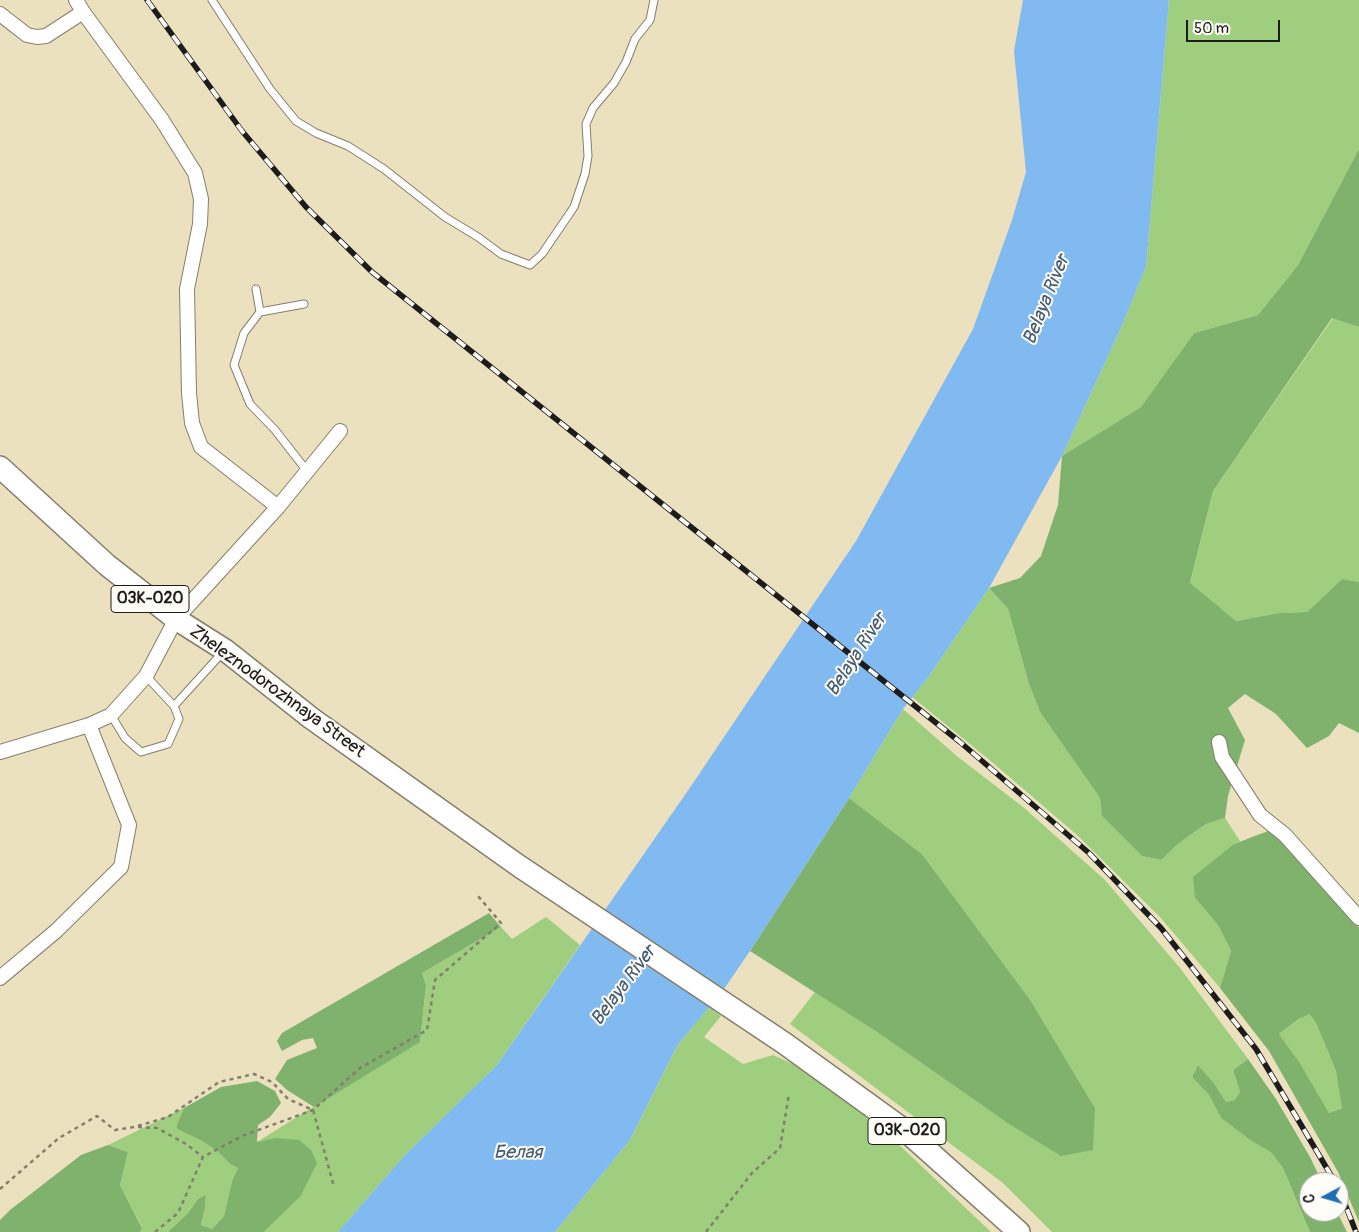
<!DOCTYPE html>
<meta charset="utf-8">
<style>
body{margin:0}
#map{position:relative;width:1359px;height:1232px;overflow:hidden;background:#ebe1be;font-family:Pangolin,sans-serif}
canvas{display:block}
.north{position:absolute;left:1299px;top:1172px;width:50px;height:50px;box-sizing:border-box;background:#fdfcf7;border:1px solid #a3a29f;border-radius:50%;rotate:264deg;font-size:14px;font-weight:700;line-height:20px;text-align:center;color:#1c1c1c}
.north::after{content:'';display:block;margin:auto;width:18px;height:22px;background:#1f6fb2;clip-path:polygon(50% 0,100% 100%,50% 72%,0 100%)}
.scale{position:absolute;left:1186px;top:20px;width:94px;height:22px;box-sizing:border-box;border:2px solid #1c1c1c;border-top:0;padding-left:6px;font-size:15px;line-height:18px;white-space:nowrap;color:#1c1c1c;-webkit-text-stroke:4px #fdfcf7;paint-order:stroke}
</style>
<div id="map">
<canvas width="1359" height="1232"></canvas>
<div class="north">С</div>
<div class="scale">50 m</div>
</div>
<script>
const c = document.querySelector('canvas').getContext('2d');
c.lineJoin = 'round';
function paint(path, color) { c.fillStyle = color; c.fill(path, 'evenodd'); }
const poly = rows => new Path2D(rows.map(r => 'M' + r).join(''));
function trace(path, color, width, dash) { c.strokeStyle = color; c.lineWidth = width; c.lineCap = dash ? 'butt' : 'round'; c.setLineDash(dash || []); c.stroke(path); }
function write(font, color, halo, rows, align = 'center') {
  c.font = font + ' Pangolin,sans-serif'; c.lineWidth = 4; c.setLineDash([]); c.textBaseline = 'middle'; c.strokeStyle = halo; c.fillStyle = color; for (const [text, x, y, turn = 0] of rows) {
    c.save(); c.translate(x, y); c.rotate((+turn || 0) * Math.PI / 180); c.textAlign = isNaN(turn) ? turn : align; if (halo) c.strokeText(text, 0, 0); c.fillText(text, 0, 0); c.restore();
  }
}
paint(poly([
 [1169,0,1359,0,1359,149,1298,265,1258,315,1194,333,1141,407,1062,456,1120,330,1146,267],
 [1333,318,1359,327,1359,582,1342,579,1307,612,1279,613,1236,621,1190,584,1213,491],
 [989,588,1008,609,1029,684,1040,712,1100,798,1102,816,1142,856,1161,860,1179,843,1206,824,1225,818,1240,841,1234,844,1195,898,1218,925,1231,951,1220,988,1160,917,1077,835,992,762,912,697,929,676],
 [903,709,958,757,1023,807,1105,880,1180,968,1248,1059,1233,1070,1240,1092,1236,1100,1226,1102,1214,1083,1198,1065,1192,1077,1209,1095,1221,1118,1250,1140,1271,1151,1283,1168,1310,1232,1052,1232,1003,1183,790,1024,815,992,877,1032,1006,1122,1095,1108,1031,1001,922,854,849,798],
 [546,917,580,945,497,1065,404,1156,338,1232,264,1232,300,1197,257,1142,377,1067,420,1042,426,985,422,973,501,927,512,939],
 [709,1007,721,1016,704,1037,743,1064,773,1055,804,1069,873,1120,991,1232,555,1232,630,1140,677,1046],
 [1308,1013,1316,1023,1336,1071,1343,1107,1329,1113,1300,1063,1279,1034],
 [184,1108,177,1124,177,1129,202,1141,218,1152,230,1164,238,1168,232,1181,224,1216,212,1229,201,1225,205,1208,206,1196,198,1199,188,1213,168,1232,140,1232,142,1227,120,1185,128,1152,108,1145]
]), '#9fcf7e');
paint(poly([
 [1359,149,1359,327,1332,318,1213,491,1190,583,1236,621,1279,613,1307,612,1342,579,1359,582,1359,733,1339,723,1329,736,1307,748,1276,714,1245,694,1228,708,1245,740,1228,796,1225,818,1206,824,1179,843,1161,860,1142,856,1102,816,1100,798,1040,712,1029,684,1008,609,989,588,1020,578,1041,556,1058,505,1062,456,1141,407,1194,333,1258,315,1298,265],
 [849,798,922,854,1031,1001,1095,1108,1093,1150,1061,1156,1006,1122,877,1032,750,951],
 [1268,831,1288,846,1353,918,1359,928,1359,1222,1338,1172,1269,1051,1220,988,1231,951,1218,925,1195,898,1193,877,1234,844],
 [1309,1014,1316,1023,1336,1071,1342,1108,1329,1113,1300,1063,1279,1034,1299,1019],
 [489,913,501,927,422,973,426,985,420,1042,314,1107,287,1090,275,1079,287,1060,317,1048,313,1038,302,1040,282,1051,277,1041,282,1033],
 [1248,1059,1276,1099,1310,1157,1322,1182,1309,1182,1309,1212,1337,1212,1347,1232,1310,1232,1283,1168,1271,1152,1250,1140,1221,1118,1209,1095,1192,1077,1198,1065,1214,1083,1226,1102,1235,1100,1240,1092,1233,1070],
 [257,1081,275,1091,281,1103,270,1117,258,1125,257,1142,276,1138,299,1140,311,1150,317,1163,300,1197,264,1232,168,1232,188,1213,198,1199,206,1195,205,1208,201,1225,212,1229,224,1216,232,1181,238,1168,230,1164,218,1152,202,1141,177,1129,177,1124,184,1108,221,1087],
 [108,1145,128,1152,120,1185,142,1228,140,1232,0,1232,0,1220,10,1210,81,1155]
]), '#7fb26d');
paint(poly([
 [1023,0,1169,0,1146,267,1120,330,1062,456,989,588,929,676,903,709,849,798,750,951,724,989,677,1046,630,1140,555,1232,338,1232,404,1156,497,1065,687,792,856,541,973,329,1012,220,1026,172,1014,51]
]), '#80baf1');
const service = poly([
 [212,0,270,89,296,121,316,133,348,146,384,169,445,217,478,237,501,254,530,265,542,254,574,207,585,174,588,156,586,124,593,108,614,83,626,62,635,39,650,20,654,0],
 [256,289,260,312,244,333,234,365,250,404,275,430,307,471],
 [260,312,304,304],
 [146,676,174,706],
 [111,715,125,738,141,752,168,744,179,719,174,706,223,652]
]);
const minor = poly([
 [76,0,83,12,162,120,195,173,201,199,200,224,187,289,189,393,192,423,201,447,278,507],
 [0,14,27,35,37,37,46,36,83,12],
 [1219,742,1222,757,1260,815,1285,835,1359,918],
 [0,752,89,725,111,715,146,676,176,619,278,507,340,431],
 [0,978,56,931,121,867,129,825,89,725]
]);
const primary = poly([
 [0,467,107,565,176,619,225,650,311,718,519,866,784,1043,907,1132,1019,1232]
]);
trace(service, '#847e6d', 9);
trace(minor, '#847e6d', 16);
trace(primary, '#847e6d', 24);
trace(poly([
 [138,1127,157,1128,186,1144,203,1157],
 [0,1189,59,1138,97,1116,115,1130,134,1127,168,1117,219,1082,254,1074,272,1082,288,1099,313,1110,334,1187],
 [155,1232,178,1213,203,1157,242,1136,313,1110,360,1068,427,1030,435,980,501,923,478,896],
 [706,1232,752,1173,780,1148,789,1094]
]), '#847e6d', 2.5, [4, 4]);
trace(service, '#fff', 7);
trace(minor, '#fff', 14);
trace(primary, '#fff', 21);
const rail = poly([
 [147,0,242,131,306,207,372,272,960,742,1089,853,1161,928,1256,1049,1335,1182],
 [1339,1189,1356,1232]
]);
trace(rail, '#1c1c1c', 5.5);
trace(rail, '#fdfcf7', 4, [11]);
for (const [x, y, w] of [
 [150,599,78],
 [907,1131,78]
]) { const box = new Path2D(); box.roundRect(x - w / 2, y - 13.5, w, 27, 4); c.fillStyle = '#fdfcf7'; c.fill(box); trace(box, '#1c1c1c', 1); }
write('bold 16px', '#1c1c1c', null, [
 ["03К-020",150,599],
 ["03К-020",907,1131]
]);
write('18px', '#1c1c1c', '#fdfcf7', [
 ["Zheleznodorozhnaya Street",277,692,36]
]);
write('italic 19px', '#445b71', '#fdfcf7', [
 ["Belaya River",1047,300,-68],
 ["Belaya River",857,655,-57],
 ["Belaya River",624,986,-53],
 ["Белая",518,1153]
]);
</script>
